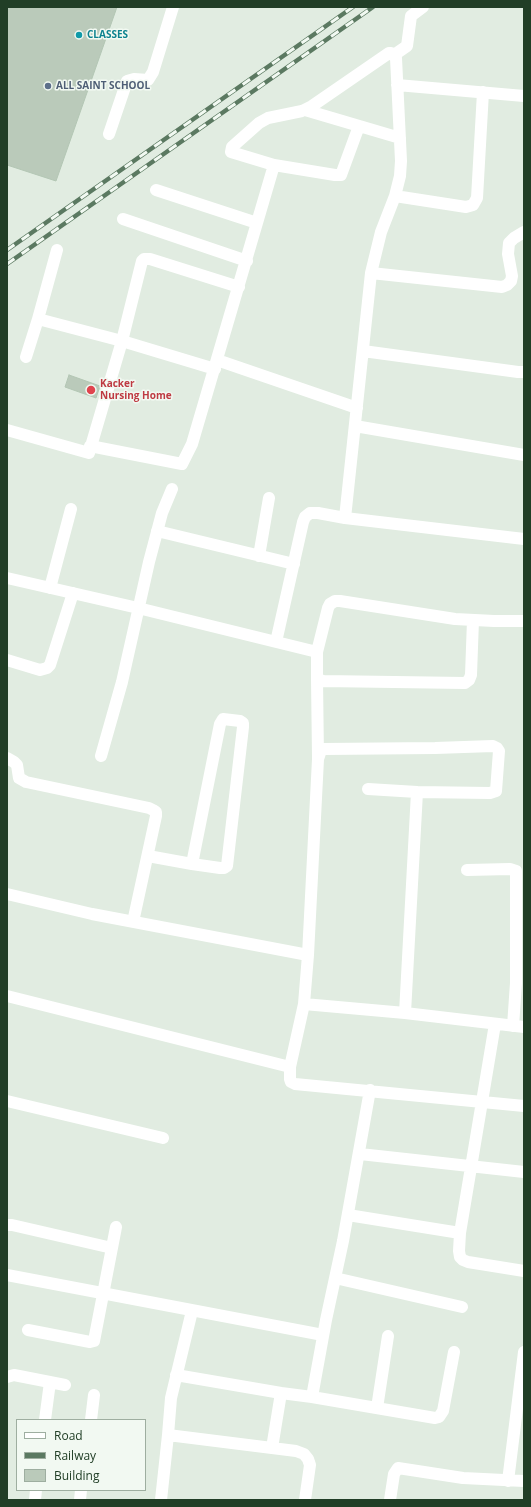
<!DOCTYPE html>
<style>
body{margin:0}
#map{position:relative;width:531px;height:1507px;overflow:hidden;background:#e1ece1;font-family:"Open Sans",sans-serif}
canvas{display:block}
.frame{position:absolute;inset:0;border:8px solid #213e26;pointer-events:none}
.legend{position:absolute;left:16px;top:1419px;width:130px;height:72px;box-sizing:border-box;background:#f2f9f2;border:1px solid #9eaea0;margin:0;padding:5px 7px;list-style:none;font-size:12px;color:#213e26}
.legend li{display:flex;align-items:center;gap:8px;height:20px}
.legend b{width:20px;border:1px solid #9eaea0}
</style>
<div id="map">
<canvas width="531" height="1507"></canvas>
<div class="frame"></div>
<ul class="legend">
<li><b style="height:5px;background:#fff"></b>Road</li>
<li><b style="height:5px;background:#5b7961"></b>Railway</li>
<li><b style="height:11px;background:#bacaba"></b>Building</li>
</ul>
</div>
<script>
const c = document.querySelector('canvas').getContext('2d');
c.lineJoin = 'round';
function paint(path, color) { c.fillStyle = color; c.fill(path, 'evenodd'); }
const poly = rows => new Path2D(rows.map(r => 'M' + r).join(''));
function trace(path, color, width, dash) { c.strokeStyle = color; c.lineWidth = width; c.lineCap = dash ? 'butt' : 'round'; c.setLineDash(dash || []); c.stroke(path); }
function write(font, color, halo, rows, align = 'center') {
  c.font = font + ' "Open Sans",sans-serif'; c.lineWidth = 3; c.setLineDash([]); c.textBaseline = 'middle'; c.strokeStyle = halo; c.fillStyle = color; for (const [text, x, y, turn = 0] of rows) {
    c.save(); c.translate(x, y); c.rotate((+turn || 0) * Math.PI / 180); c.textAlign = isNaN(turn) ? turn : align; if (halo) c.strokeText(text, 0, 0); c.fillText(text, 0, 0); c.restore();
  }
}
const building = poly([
 [7,7,117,7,56,181,7,165,7,7],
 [69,375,100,386,96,398,65,387,69,375]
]);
paint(building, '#bacaba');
trace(building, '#b3c6b4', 1);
trace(poly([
 [394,55,407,46,411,16,423,7],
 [397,85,524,96],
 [305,110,400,138],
 [109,134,127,81,134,79,148,80,153,72,173,7],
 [274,165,335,175,341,175,359,126],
 [156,190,257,223],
 [395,196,466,207,473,205,477,198,483,92],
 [123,219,247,261],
 [371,273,502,287,507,285,511,281,512,276,508,254,509,243,514,238,524,232],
 [38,319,57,250],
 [363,351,518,372,524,372],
 [26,357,38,319,122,341,215,369],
 [217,360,357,408],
 [355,426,524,455],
 [7,430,89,453,122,341,142,261,144,259,150,259,239,287],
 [90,446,182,464,192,444,274,165,231,152,232,147,259,123,268,118,302,111,312,106,389,53,391,53,396,58,401,161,400,176,395,196,381,232,371,273,345,518],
 [157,531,294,564],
 [259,556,269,498],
 [7,578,138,608,317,652],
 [50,588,71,509],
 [473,620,471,675,469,680,465,683,323,681,317,679,317,652,328,608,330,604,335,601,340,601,455,619,494,621,524,621],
 [276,642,303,522,305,517,310,513,318,513,345,518,524,539],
 [7,660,40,670,47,668,50,665,73,593],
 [317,679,318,758],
 [101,756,122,682,149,562,162,513,172,489],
 [7,758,14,762,17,765,19,778,26,782,149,808,153,810,156,812,156,816,133,922],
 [368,789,417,792],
 [148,856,192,864,220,868,224,868,227,866,243,727,243,723,240,721,223,719,220,724,192,864],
 [467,870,510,869,516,871,516,983,513,1026],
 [7,894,92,914,308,955],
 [7,996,290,1067],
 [304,1004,405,1013,524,1027],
 [405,1013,417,792,490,793,496,791,499,751,497,748,493,746,435,748,324,749,321,750,318,759,308,955,304,1004,290,1067,290,1079,291,1082,295,1084,524,1106],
 [7,1101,163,1138],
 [360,1154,524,1172],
 [348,1215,460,1233,459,1251,460,1257,463,1260,468,1262,524,1271],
 [7,1225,12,1225,112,1248],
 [460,1233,495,1024],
 [7,1275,323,1335],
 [335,1278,462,1307],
 [28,1330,90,1342,94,1341,116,1227],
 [176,1375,281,1393],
 [7,1377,14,1375,65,1385],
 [312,1397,435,1418,439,1417,443,1411,454,1352],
 [377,1408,388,1336],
 [45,1420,50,1382],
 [91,1420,94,1395],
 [168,1435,171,1398,192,1311],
 [272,1448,281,1393,312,1397,326,1320,343,1241,370,1090],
 [508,1481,524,1352],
 [35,1500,36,1490],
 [80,1500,81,1490],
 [161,1500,168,1435,296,1451,304,1454,308,1459,310,1465,305,1500],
 [390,1500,394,1474,398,1468,463,1478,524,1481]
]), '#fff', 12);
const rail = poly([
 [7,250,353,7],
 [7,264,373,7]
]);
trace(rail, '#5b7961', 4.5);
trace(rail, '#f2f9f2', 3, [9]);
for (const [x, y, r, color] of [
 [79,35,4,"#0f9aa8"],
 [48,86,4,"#5c6f8a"],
 [91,390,5,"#e0444e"]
]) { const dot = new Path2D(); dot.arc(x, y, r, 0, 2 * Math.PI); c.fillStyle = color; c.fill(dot); trace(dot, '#f2f9f2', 1.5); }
write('bold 10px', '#0d838f', '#f2f9f2', [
 ["CLASSES",87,35]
], 'left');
write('bold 10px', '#4e5e75', '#f2f9f2', [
 ["ALL SAINT SCHOOL",56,86]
], 'left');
write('bold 10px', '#be3a42', '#f2f9f2', [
 ["Kacker",100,384],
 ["Nursing Home",100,396]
], 'left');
</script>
